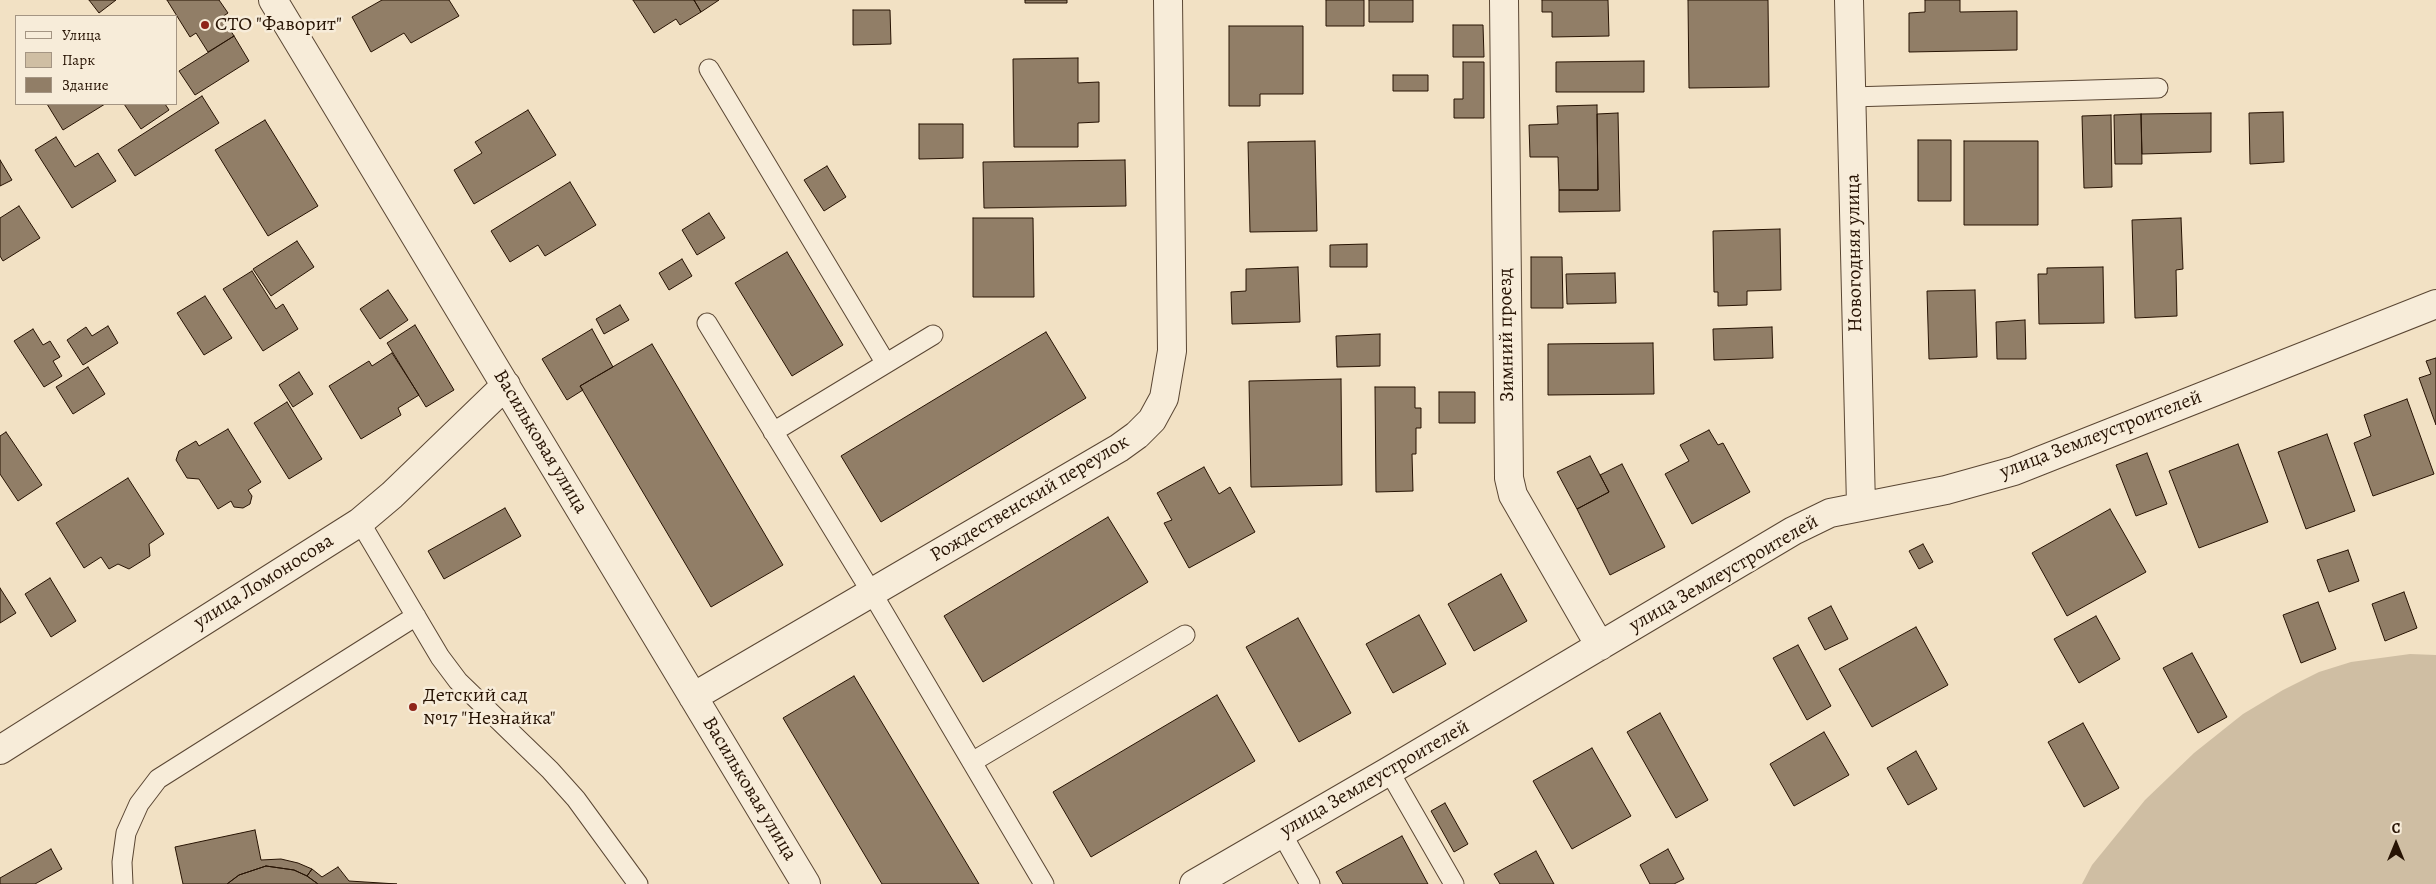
<!DOCTYPE html>
<meta charset="utf-8">
<style>
body{margin:0}
#map{position:relative;width:2436px;height:884px;overflow:hidden;background:#f2e1c4;font-family:Alegreya,serif}
canvas{display:block}
.legend{position:absolute;left:15px;top:15px;width:162px;height:90px;box-sizing:border-box;background:#f7ecd9;border:1px solid #a49583;margin:0;padding:6px 9px;list-style:none;font-size:15px;color:#271303}
.legend li{display:flex;align-items:center;gap:10px;height:25px}
.legend b{width:25px;border:1px solid #a49583}
.north{position:absolute;left:2371px;top:819px;width:50px;height:50px;-webkit-text-stroke:4px #f7ecd9;paint-order:stroke;rotate:0deg;font-size:14px;font-weight:700;line-height:20px;text-align:center;color:#271303}
.north::after{content:'';display:block;margin:auto;width:18px;height:22px;background:#271303;clip-path:polygon(50% 0,100% 100%,50% 72%,0 100%)}
</style>
<div id="map">
<canvas width="2436" height="884"></canvas>
<ul class="legend">
<li><b style="height:6px;background:#f7ecd9"></b>Улица</li>
<li><b style="height:14px;background:#cfbea3"></b>Парк</li>
<li><b style="height:14px;background:#917e67"></b>Здание</li>
</ul>
<div class="north">С</div>
</div>
<script>
const c = document.querySelector('canvas').getContext('2d');
c.lineJoin = 'round';
function paint(path, color) { c.fillStyle = color; c.fill(path, 'evenodd'); }
const poly = rows => new Path2D(rows.map(r => 'M' + r).join(''));
function trace(path, color, width, dash) { c.strokeStyle = color; c.lineWidth = width; c.lineCap = dash ? 'butt' : 'round'; c.setLineDash(dash || []); c.stroke(path); }
function write(font, color, halo, rows, align = 'center') {
  c.font = font + ' Alegreya,serif'; c.lineWidth = 5; c.setLineDash([]); c.textBaseline = 'middle'; c.strokeStyle = halo; c.fillStyle = color; for (const [text, x, y, turn = 0] of rows) {
    c.save(); c.translate(x, y); c.rotate((+turn || 0) * Math.PI / 180); c.textAlign = isNaN(turn) ? turn : align; if (halo) c.strokeText(text, 0, 0); c.fillText(text, 0, 0); c.restore();
  }
}
paint(poly([
 [2410,654,2436,655,2436,884,2082,884,2092,865,2145,800,2194,753,2243,714,2283,690,2319,672,2351,662]
]), '#cfbea3');
const building = poly([
 [89,0,116,0,99,13,89,0],
 [167,0,219,0,228,13,222,17,234,36,208,52,196,33,190,37,167,0],
 [382,0,449,0,459,16,411,43,404,33,371,52,352,17,382,0],
 [633,0,694,0,701,12,680,25,676,19,654,33,633,0],
 [694,0,719,0,701,12,694,0],
 [1025,0,1067,0,1067,3,1025,3,1025,0],
 [1326,0,1364,0,1364,26,1326,26,1326,0],
 [1369,0,1413,0,1413,22,1369,22,1369,0],
 [1542,0,1608,0,1609,36,1552,37,1552,12,1542,12,1542,0],
 [1688,0,1768,0,1769,87,1689,88,1688,0],
 [1925,0,1960,0,1960,12,2017,11,2017,50,1909,52,1909,13,1925,12,1925,0],
 [853,10,890,10,891,44,853,45,853,10],
 [1453,25,1483,25,1484,57,1453,57,1453,25],
 [1229,26,1303,26,1303,94,1260,94,1260,106,1229,106,1229,26],
 [234,36,249,61,195,95,179,71,234,36],
 [1078,58,1078,83,1099,82,1099,122,1078,123,1078,147,1014,147,1013,59,1078,58],
 [1644,61,1644,92,1556,92,1556,62,1644,61],
 [1463,62,1484,62,1484,118,1454,118,1454,99,1463,99,1463,62],
 [1393,75,1428,75,1428,91,1393,91,1393,75],
 [202,96,219,123,135,176,118,150,202,96],
 [47,104,105,104,63,130,47,104],
 [124,104,165,104,169,110,141,129,124,104],
 [1597,105,1598,190,1559,190,1558,157,1530,157,1529,125,1558,124,1557,106,1597,105],
 [528,110,556,155,474,204,454,170,482,153,475,142,528,110],
 [2283,112,2284,162,2250,164,2249,113,2283,112],
 [1618,113,1620,211,1559,212,1559,190,1598,190,1597,114,1618,113],
 [2211,113,2211,152,2142,154,2141,114,2211,113],
 [2141,114,2142,164,2115,164,2114,115,2141,114],
 [2111,115,2112,187,2084,188,2082,116,2111,115],
 [265,120,318,206,268,236,215,150,265,120],
 [919,124,963,124,963,158,919,159,919,124],
 [56,137,75,167,98,153,116,181,72,208,35,150,56,137],
 [1918,140,1951,140,1951,201,1918,201,1918,140],
 [1315,141,1317,231,1250,232,1248,142,1315,141],
 [1964,141,2038,141,2038,225,1964,225,1964,141],
 [0,160,12,180,0,186,0,160],
 [1125,160,1126,206,984,208,983,162,1125,160],
 [827,166,846,197,824,211,804,180,827,166],
 [570,182,596,225,545,256,538,245,510,262,491,231,570,182],
 [19,206,40,238,3,261,0,256,0,218,19,206],
 [709,213,725,238,697,255,682,230,709,213],
 [973,218,1033,218,1034,297,973,297,973,218],
 [2181,218,2183,269,2176,270,2177,316,2135,318,2132,220,2181,218],
 [1780,229,1781,290,1747,291,1747,305,1718,306,1718,292,1714,292,1713,231,1780,229],
 [297,241,314,267,271,296,253,269,297,241],
 [1367,244,1367,267,1330,267,1330,245,1367,244],
 [787,252,843,345,792,376,735,283,787,252],
 [1531,257,1562,257,1563,308,1531,308,1531,257],
 [682,259,692,276,669,290,659,273,682,259],
 [1298,267,1300,322,1232,324,1231,292,1246,291,1246,269,1298,267],
 [2103,267,2104,323,2039,324,2038,274,2047,274,2047,268,2103,267],
 [252,271,276,309,283,304,298,329,263,351,223,289,252,271],
 [1615,273,1616,303,1567,304,1566,274,1615,273],
 [388,290,408,320,380,339,360,309,388,290],
 [1975,290,1977,357,1929,359,1927,291,1975,290],
 [205,296,232,338,204,355,177,313,205,296],
 [620,305,629,320,604,334,596,319,620,305],
 [2025,320,2026,359,1997,359,1996,322,2025,320],
 [415,325,454,390,426,407,387,343,415,325],
 [108,326,118,343,83,365,67,340,86,327,92,336,108,326],
 [1772,327,1773,358,1714,360,1713,329,1772,327],
 [33,329,43,345,50,341,60,357,53,361,62,376,44,387,14,341,33,329],
 [592,329,613,367,580,386,583,390,567,400,542,359,592,329],
 [1046,332,1086,398,881,522,841,456,1046,332],
 [1380,334,1380,366,1337,367,1336,336,1380,334],
 [1653,343,1654,394,1548,395,1548,344,1653,343],
 [652,344,783,565,711,607,580,386,652,344],
 [392,353,419,395,398,408,401,415,361,439,329,386,369,361,372,366,392,353],
 [2436,358,2436,425,2419,378,2431,374,2426,361,2436,358],
 [88,367,105,394,73,414,56,387,88,367],
 [299,372,313,394,293,407,279,385,299,372],
 [1341,379,1342,485,1251,487,1249,381,1341,379],
 [1375,387,1415,387,1415,408,1421,408,1421,428,1416,428,1416,454,1412,454,1413,491,1376,492,1375,387],
 [1439,392,1475,392,1475,423,1439,423,1439,392],
 [2407,399,2434,474,2373,496,2354,443,2371,436,2364,415,2407,399],
 [287,402,322,459,289,479,254,423,287,402],
 [228,429,261,482,248,490,252,496,250,504,243,508,234,507,231,501,218,509,199,479,187,478,176,460,179,451,196,441,199,446,228,429],
 [1709,430,1718,445,1723,443,1750,492,1692,524,1665,474,1689,461,1680,445,1709,430],
 [6,432,42,485,18,501,0,474,0,436,6,432],
 [2327,434,2355,511,2306,529,2278,452,2327,434],
 [2238,444,2268,522,2199,548,2169,471,2238,444],
 [2147,453,2167,504,2136,516,2116,465,2147,453],
 [1590,456,1609,492,1577,509,1557,472,1590,456],
 [1622,464,1665,547,1610,575,1577,509,1609,492,1600,475,1622,464],
 [1204,467,1219,494,1230,487,1255,532,1189,568,1164,523,1172,520,1157,493,1204,467],
 [128,478,164,534,149,544,150,556,129,569,118,564,109,569,101,557,84,568,56,523,128,478],
 [505,508,521,536,444,579,428,551,505,508],
 [2110,509,2146,572,2067,616,2032,553,2110,509],
 [1108,517,1148,582,983,682,944,616,1108,517],
 [1923,544,1933,562,1919,569,1909,551,1923,544],
 [2348,550,2359,581,2329,592,2317,560,2348,550],
 [1501,574,1527,621,1474,651,1448,604,1501,574],
 [50,578,76,621,51,637,25,594,50,578],
 [0,588,16,613,0,623,0,588],
 [2404,592,2417,628,2385,641,2372,604,2404,592],
 [2318,602,2336,649,2301,663,2283,615,2318,602],
 [1831,606,1848,639,1825,650,1808,618,1831,606],
 [1419,615,1446,664,1393,693,1366,644,1419,615],
 [2096,616,2120,659,2079,683,2054,639,2096,616],
 [1298,618,1351,713,1299,742,1246,647,1298,618],
 [1916,627,1948,685,1872,727,1839,669,1916,627],
 [1798,645,1831,706,1807,720,1773,658,1798,645],
 [2192,653,2227,717,2198,733,2163,668,2192,653],
 [854,676,979,884,882,884,783,718,854,676],
 [1217,695,1255,761,1091,857,1053,792,1217,695],
 [1660,713,1708,800,1676,818,1627,732,1660,713],
 [2083,723,2119,788,2084,807,2048,742,2083,723],
 [1824,732,1849,775,1794,806,1770,764,1824,732],
 [1592,748,1631,816,1572,849,1533,781,1592,748],
 [1916,751,1937,789,1908,805,1887,768,1916,751],
 [1445,803,1468,844,1454,852,1431,811,1445,803],
 [255,830,261,860,281,859,298,863,312,869,307,876,294,870,266,866,239,875,227,884,183,884,175,847,255,830],
 [1402,836,1428,884,1343,884,1336,872,1402,836],
 [51,849,62,869,35,884,0,884,0,878,51,849],
 [1668,849,1684,879,1674,884,1650,884,1640,865,1668,849],
 [1536,851,1554,884,1500,884,1494,874,1536,851],
 [266,866,294,870,307,876,318,884,227,884,239,875,266,866],
 [338,867,349,881,397,884,318,884,307,876,312,869,322,877,338,867]
]);
paint(building, '#917e67');
trace(building, '#271303', 1);
const lane = poly([
 [709,69,885,362],
 [1851,97,2158,88],
 [707,323,872,593,1044,884],
 [773,432,933,335],
 [360,522,440,657,458,681,550,770,576,799,638,884],
 [972,762,1185,635],
 [1389,771,1454,884],
 [1282,834,1310,884],
 [123,884,122,862,126,833,139,804,158,779,416,616]
]);
const street = poly([
 [273,0,806,884],
 [1504,0,1509,478,1513,495,1600,646],
 [1849,0,1861,506],
 [693,697,1119,448,1137,435,1152,420,1164,398,1172,351,1168,0],
 [0,750,360,522,392,495,506,385],
 [1194,884,1389,771,1793,531,1830,513,1946,490,2014,471,2436,304]
]);
trace(lane, '#5a4633', 21);
trace(street, '#5a4633', 30);
trace(lane, '#f7ecd9', 19);
trace(street, '#f7ecd9', 28);
for (const [x, y, r, color] of [
 [205,25,5,"#8f2418"],
 [413,707,5,"#8f2418"]
]) { const dot = new Path2D(); dot.arc(x, y, r, 0, 2 * Math.PI); c.fillStyle = color; c.fill(dot); trace(dot, '#f7ecd9', 2); }
write('20px', '#271303', '#f7ecd9', [
 ["СТО \"Фаворит\"",215,25],
 ["Детский сад",423,696],
 ["№17 \"Незнайка\"",423,719]
], 'left');
write('20px', '#271303', '#f7ecd9', [
 ["Новогодняя улица",1855,253,-91],
 ["Зимний проезд",1507,335,-91],
 ["улица Землеустроителей",2101,435,-21],
 ["Васильковая улица",540,442,59],
 ["Рождественский переулок",1030,499,-31],
 ["улица Землеустроителей",1724,574,-30],
 ["улица Ломоносова",264,582,-32],
 ["улица Землеустроителей",1375,779,-30],
 ["Васильковая улица",749,789,59]
]);
</script>
